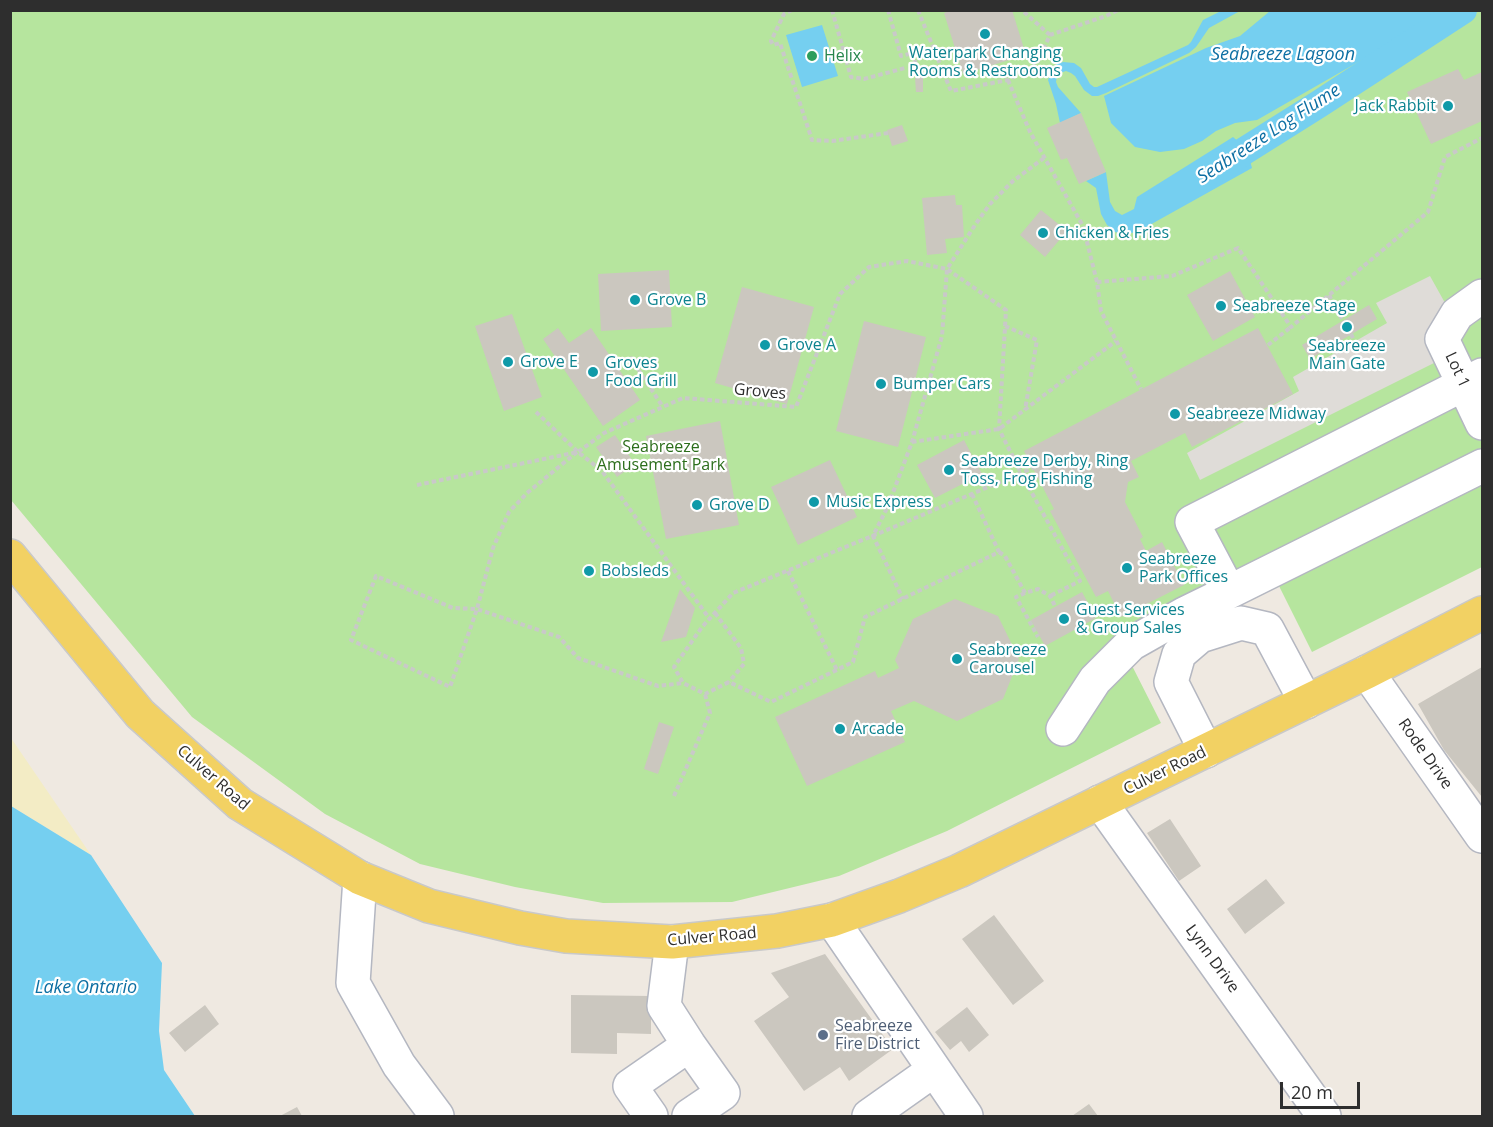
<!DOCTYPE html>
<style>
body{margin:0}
#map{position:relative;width:1493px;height:1127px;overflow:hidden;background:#efe9e1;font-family:"Open Sans",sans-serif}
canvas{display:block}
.frame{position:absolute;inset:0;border:12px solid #2e2e2e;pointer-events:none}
.scale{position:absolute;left:1280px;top:1082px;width:80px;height:27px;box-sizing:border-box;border:3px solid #2e2e2e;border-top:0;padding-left:8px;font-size:18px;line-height:21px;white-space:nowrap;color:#2e2e2e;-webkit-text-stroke:4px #fff;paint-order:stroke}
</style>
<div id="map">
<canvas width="1493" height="1127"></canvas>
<div class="frame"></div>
<div class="scale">20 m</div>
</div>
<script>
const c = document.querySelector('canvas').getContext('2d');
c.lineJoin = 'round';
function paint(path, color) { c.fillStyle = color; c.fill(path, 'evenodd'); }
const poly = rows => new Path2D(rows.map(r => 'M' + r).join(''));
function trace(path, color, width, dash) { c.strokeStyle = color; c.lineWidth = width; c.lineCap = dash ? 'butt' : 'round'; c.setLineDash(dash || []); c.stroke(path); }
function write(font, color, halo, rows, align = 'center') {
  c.font = font + ' "Open Sans",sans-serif'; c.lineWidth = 4.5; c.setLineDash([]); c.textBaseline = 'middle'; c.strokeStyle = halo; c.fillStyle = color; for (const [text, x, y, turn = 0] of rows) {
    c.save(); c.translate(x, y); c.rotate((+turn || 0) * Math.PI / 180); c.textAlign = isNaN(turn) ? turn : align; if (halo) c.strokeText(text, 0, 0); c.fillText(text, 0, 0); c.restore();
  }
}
paint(poly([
 [10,11,1482,11,1482,567,1312,652,1267,562,1119,640,1161,723,947,831,839,876,732,902,603,903,515,887,420,864,325,814,192,717,11,500]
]), '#b6e59e');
paint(poly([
 [11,738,91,855,11,806]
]), '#f3ecc5');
paint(poly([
 [1430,276,1454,319,1450,355,1200,480,1187,453,1299,391,1293,377,1387,323,1376,303]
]), '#dfdcd8');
paint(poly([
 [1221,11,1240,11,1209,28,1196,47,1189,53,1106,93,1098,96,1092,96,1084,90,1075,76,1071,73,1066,71,1060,73,1057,76,1056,82,1058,87,1081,113,1060,123,1056,104,1048,80,1053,68,1057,64,1063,62,1074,63,1081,68,1090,84,1094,87,1097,87,1188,45,1191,42,1203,20],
 [1270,11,1451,11,1441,19,1360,61,1257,120,1235,123,1216,131,1202,141,1184,149,1160,152,1135,147,1111,123,1104,96,1206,48,1240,36],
 [822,25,838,76,802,87,786,35],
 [1233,137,1247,149,1252,168,1139,231,1124,235,1115,232,1107,225,1101,214,1096,188,1086,181,1106,172,1110,202,1115,211,1122,215,1134,209,1137,197],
 [11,806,91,855,162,963,159,1031,164,1070,195,1116,11,1116]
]), '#75cff0');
trace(poly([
 [1214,170,1319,104,1463,10]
]), '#75cff0', 28);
paint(poly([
 [952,10,1012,10,1026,55,963,74,944,13],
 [1458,69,1464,80,1482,72,1482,121,1431,144,1407,92],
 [923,77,923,92,916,92,915,78],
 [1081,113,1106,172,1079,184,1067,158,1061,160,1047,128],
 [902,125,908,141,892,146,887,130],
 [955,195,956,205,962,205,964,237,945,239,947,253,927,255,922,198],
 [1041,210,1067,231,1045,257,1020,235],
 [669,270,672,327,601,331,598,274],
 [1230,271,1255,317,1213,341,1187,295],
 [742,287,814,307,787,404,715,383],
 [1369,305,1377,319,1310,359,1302,345],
 [512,314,542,397,504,411,475,326],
 [864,321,926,337,898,447,836,431],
 [558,328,569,343,591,328,640,400,603,426,543,339],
 [1258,328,1293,394,1192,447,1185,433,1131,461,1139,477,1128,482,1125,502,1143,537,1140,539,1146,551,1162,542,1184,585,1121,617,1108,591,1096,597,1050,511,1054,509,1024,451],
 [720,421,739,525,666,539,646,436],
 [615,435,635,464,617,477,596,447],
 [964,440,982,474,935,498,917,465],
 [830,460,857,517,798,545,771,487],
 [680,589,695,608,686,637,661,642],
 [1082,592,1096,618,1045,646,1031,620],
 [955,599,998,616,1019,659,1003,699,957,721,914,701,891,711,905,742,807,786,775,717,875,671,878,678,899,668,895,660,913,619],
 [1482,667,1482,797,1444,750,1418,704],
 [659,722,674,727,658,774,644,769],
 [1170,819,1201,866,1179,881,1147,833],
 [1266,879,1285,903,1245,934,1227,909],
 [994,915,1044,981,1013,1005,962,939],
 [825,954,893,1049,849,1081,840,1067,804,1091,754,1021,789,997,771,973],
 [571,995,651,996,651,1034,617,1033,617,1054,571,1053],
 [205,1005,219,1024,185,1052,169,1033],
 [967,1007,989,1035,969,1052,961,1041,950,1050,935,1032],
 [1089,1104,1098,1116,1072,1116],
 [297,1107,302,1116,280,1116]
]), '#cbc7bf');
const minor = poly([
 [1482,296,1457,314,1442,339,1482,423],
 [1482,375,1192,522,1229,592,1482,466],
 [1367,672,1482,836],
 [1063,729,1095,680,1131,644,1184,614,1229,592],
 [1206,751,1171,682,1179,654,1200,636,1241,623,1267,629,1306,702],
 [1100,802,1324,1116],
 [360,878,353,983,399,1065,437,1116],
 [832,920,966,1116],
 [672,942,664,1006,689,1045,723,1093,689,1116],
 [651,1116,630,1086,689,1045],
 [869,1116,934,1070]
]);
const major = poly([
 [10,556,140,714,240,804,360,878,429,906,520,928,566,936,672,942,777,931,832,920,899,896,959,871,1367,672,1482,613]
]);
trace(minor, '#b4b7c1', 36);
trace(major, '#c9c9c9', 36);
trace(poly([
 [792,10,784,14,771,41,773,45,780,43,812,140,832,141,888,133],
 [832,10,851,77,864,79,905,68],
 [888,10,901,56,913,53,919,77],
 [918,10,951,91,1008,80,1036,65,1050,35,1106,16,1118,10],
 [1024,12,1050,35],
 [1008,80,1030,132,1083,226,1097,282,1101,311,1141,389],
 [1044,158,1013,181,990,204,975,225,947,269,1006,310,999,429,1021,473,1080,581,1050,596],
 [1097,282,1172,276,1238,248,1291,327,1428,212,1445,157,1482,138],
 [1329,295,1343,321],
 [1005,326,1037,340,1025,410],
 [1351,334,1355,342],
 [1268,345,1291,327],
 [630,357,663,407],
 [536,412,578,452,602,471,709,618],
 [912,442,999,429,1116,341],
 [577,452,527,493,509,512,493,548,477,609,450,687,351,640,376,576,453,608,477,609,559,637,578,658,658,686,683,683],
 [417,485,578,452,604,433,683,398,796,407,840,294,869,267,907,261,947,269,942,336,912,442,888,506,873,536,903,599],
 [972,494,999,552,865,617,853,662,771,702,729,682,705,694,683,683,674,667,702,627,733,593,882,532,1033,468],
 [999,552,1005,556,1025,593,1038,589,1050,596,1055,606],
 [788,571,837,670],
 [1025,593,1016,597,1038,637],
 [715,613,741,648,744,664,729,682],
 [674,796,710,713,705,694]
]), '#c9c9c9', 4, [4.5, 3]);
trace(minor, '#fff', 33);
trace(major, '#f2d163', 33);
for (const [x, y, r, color] of [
 [985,34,6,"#0f9aa8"],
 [812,56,6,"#2e9e5b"],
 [1448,106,6,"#0f9aa8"],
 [1043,233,6,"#0f9aa8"],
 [635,300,6,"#0f9aa8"],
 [1221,306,6,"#0f9aa8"],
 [1347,327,6,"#0f9aa8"],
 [765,345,6,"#0f9aa8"],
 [508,362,6,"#0f9aa8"],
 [593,372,6,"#0f9aa8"],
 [881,384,6,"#0f9aa8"],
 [1175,414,6,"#0f9aa8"],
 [949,470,6,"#0f9aa8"],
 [814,502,6,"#0f9aa8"],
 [697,505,6,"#0f9aa8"],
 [1127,568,6,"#0f9aa8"],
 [589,571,6,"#0f9aa8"],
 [1064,619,6,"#0f9aa8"],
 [957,659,6,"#0f9aa8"],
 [840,729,6,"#0f9aa8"],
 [823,1035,6,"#5c6f8a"]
]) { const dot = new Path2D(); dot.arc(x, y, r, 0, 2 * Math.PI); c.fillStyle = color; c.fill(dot); trace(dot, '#fff', 2); }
write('16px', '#0d838f', '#fff', [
 ["Waterpark Changing",985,53,"center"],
 ["Rooms & Restrooms",985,71,"center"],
 ["Jack Rabbit",1436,106,"right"],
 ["Chicken & Fries",1055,233],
 ["Grove B",647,300],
 ["Seabreeze Stage",1233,306],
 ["Grove A",777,345],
 ["Seabreeze",1347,346,"center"],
 ["Main Gate",1347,364,"center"],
 ["Grove E",520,362],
 ["Groves",605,363],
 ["Food Grill",605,381],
 ["Bumper Cars",893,384],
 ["Seabreeze Midway",1187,414],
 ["Seabreeze Derby, Ring",961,461],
 ["Toss, Frog Fishing",961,479],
 ["Music Express",826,502],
 ["Grove D",709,505],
 ["Seabreeze",1139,559],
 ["Park Offices",1139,577],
 ["Bobsleds",601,571],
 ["Guest Services",1076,610],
 ["& Group Sales",1076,628],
 ["Seabreeze",969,650],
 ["Carousel",969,668],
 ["Arcade",852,729]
], 'left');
write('16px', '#27864d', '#fff', [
 ["Helix",824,56]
], 'left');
write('16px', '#2e2e2e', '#fff', [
 ["Lot 1",1457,370,65],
 ["Groves",760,392,5],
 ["Rode Drive",1425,754,55],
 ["Culver Road",1165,771,-26],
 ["Culver Road",213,778,41],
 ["Culver Road",712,937,-5],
 ["Lynn Drive",1212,959,54]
]);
write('16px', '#2c6e1b', '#fff', [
 ["Seabreeze",661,447],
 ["Amusement Park",661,465]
]);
write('16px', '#4e5e75', '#fff', [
 ["Seabreeze",835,1026],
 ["Fire District",835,1044]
], 'left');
write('italic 18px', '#0d6fa3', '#fff', [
 ["Seabreeze Lagoon",1283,55],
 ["Seabreeze Log Flume",1269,134,-33],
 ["Lake Ontario",86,988]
]);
</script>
